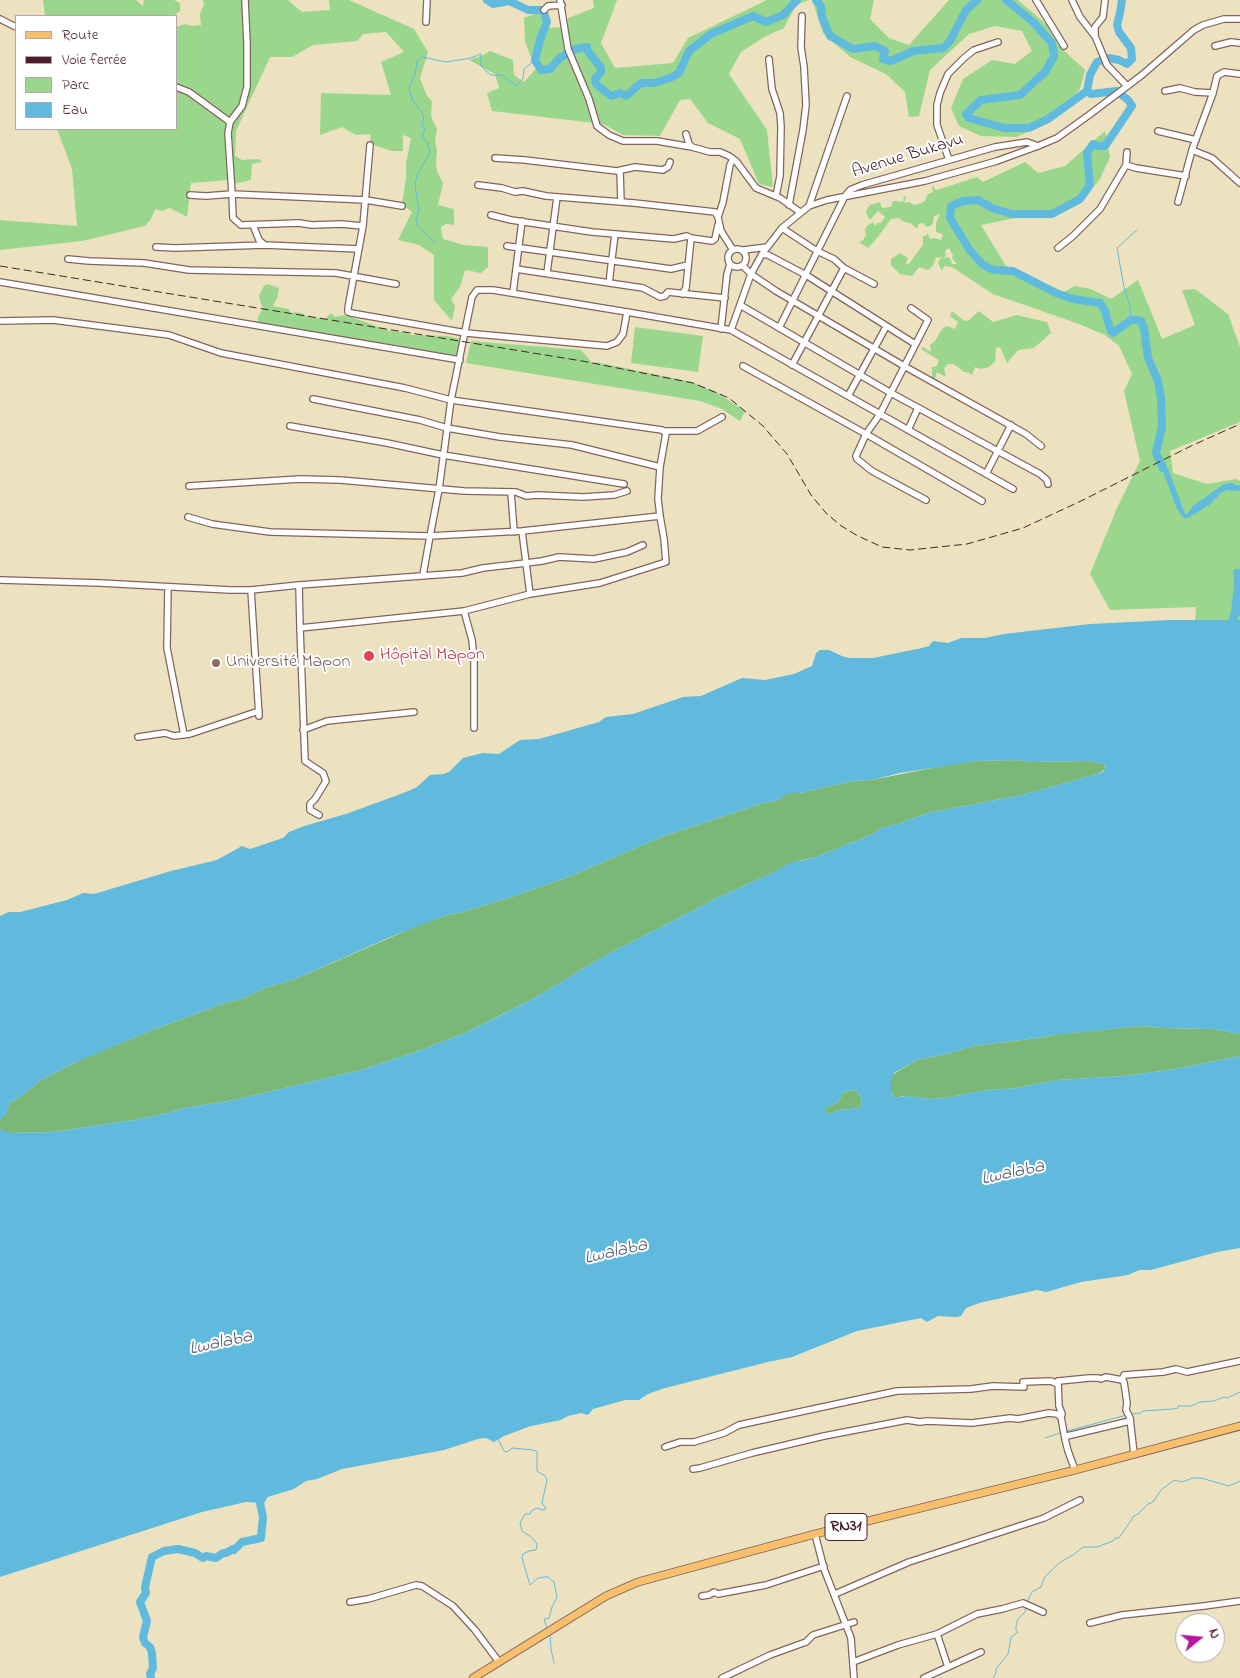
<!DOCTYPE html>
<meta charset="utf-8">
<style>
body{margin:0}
#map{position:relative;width:1240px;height:1678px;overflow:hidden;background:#ece2c0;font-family:"Indie Flower",sans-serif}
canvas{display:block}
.legend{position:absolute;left:15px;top:15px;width:162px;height:115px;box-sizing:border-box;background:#fff;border:1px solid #b7a5aa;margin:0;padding:6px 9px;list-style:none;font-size:15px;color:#4a1f2b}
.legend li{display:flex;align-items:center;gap:10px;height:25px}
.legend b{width:25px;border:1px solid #b7a5aa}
.north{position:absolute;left:1175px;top:1613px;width:50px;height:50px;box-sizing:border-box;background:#fff;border:1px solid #b7a5aa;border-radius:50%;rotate:73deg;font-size:14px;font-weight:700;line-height:20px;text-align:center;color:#4a1f2b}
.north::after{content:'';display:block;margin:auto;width:18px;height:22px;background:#b5179e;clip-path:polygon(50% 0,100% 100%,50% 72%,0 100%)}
</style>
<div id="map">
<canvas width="1240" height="1678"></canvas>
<ul class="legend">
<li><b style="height:6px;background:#f8bf6c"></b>Route</li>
<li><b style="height:6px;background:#4a1f2b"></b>Voie ferrée</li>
<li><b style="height:14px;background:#9ad78c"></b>Parc</li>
<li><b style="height:14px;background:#60badd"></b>Eau</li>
</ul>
<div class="north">N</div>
</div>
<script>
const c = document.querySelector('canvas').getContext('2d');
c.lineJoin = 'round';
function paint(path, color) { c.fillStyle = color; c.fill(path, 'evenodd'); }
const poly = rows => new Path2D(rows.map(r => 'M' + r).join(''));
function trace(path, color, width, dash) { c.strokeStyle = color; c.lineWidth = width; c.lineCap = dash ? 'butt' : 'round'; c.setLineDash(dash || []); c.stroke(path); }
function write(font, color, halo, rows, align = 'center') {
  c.font = font + ' "Indie Flower",sans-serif'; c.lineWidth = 4; c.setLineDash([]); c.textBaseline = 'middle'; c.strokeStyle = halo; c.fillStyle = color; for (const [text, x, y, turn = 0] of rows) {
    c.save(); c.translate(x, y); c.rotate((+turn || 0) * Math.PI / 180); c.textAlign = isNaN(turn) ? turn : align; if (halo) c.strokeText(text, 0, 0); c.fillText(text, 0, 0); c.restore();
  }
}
paint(poly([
 [43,0,136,0,143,6,144,0,174,0,180,3,180,11,173,16,45,16],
 [203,0,288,0,302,12,330,10,329,0,349,0,414,29,428,52,420,78,427,96,432,101,431,116,437,129,435,141,437,151,436,163,437,171,443,183,438,205,454,209,454,225,446,224,441,227,443,239,464,245,488,247,488,267,481,273,465,270,460,287,451,299,455,306,452,321,434,300,434,255,419,245,398,240,412,212,402,204,406,178,406,163,411,138,403,135,403,151,392,151,371,144,370,134,356,135,342,127,320,135,321,93,391,95,381,62,404,52,386,32,363,34,357,41,313,45,292,57,270,57,236,131,235,156,242,160,259,159,262,162,252,164,251,180,233,184,229,180,191,183,187,217,170,208,162,211,155,209,151,219,145,226,82,241,0,250,0,220,77,226,72,169,57,129,176,129,176,27,185,24,193,26,201,25,200,14,204,4],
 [593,0,617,0,601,43,615,68,673,63,688,38,767,0,809,0,796,5,784,28,766,36,741,52,729,74,767,130,773,187,759,184,740,139,708,123,690,99,680,100,660,136,623,135,603,124,492,111,487,93,499,88,495,74,469,60,481,56,490,51,513,60,514,75,524,82,536,69,525,42,524,18,539,12,548,17,548,28,567,27,568,18,594,8],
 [812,0,874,0,870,19,889,38,909,45,949,0,1018,0,1046,24,1059,46,1085,70,1080,89,1051,122,1016,137,981,136,959,126,951,108,963,79,992,60,1015,64,1032,51,1022,31,995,26,969,34,930,70,919,116,909,117,905,92,886,74,850,57,823,33],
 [1105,131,1110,157,1100,179,1084,198,1043,218,1020,217,981,225,1006,266,1064,292,1074,286,1091,289,1111,299,1138,280,1162,339,1195,325,1182,290,1195,289,1228,314,1240,347,1240,422,1170,451,1173,473,1207,484,1236,479,1240,481,1240,620,1195,621,1196,607,1110,610,1090,574,1117,508,1140,461,1124,391,1132,374,1119,346,1105,335,1079,324,993,294,952,267,944,266,942,271,938,263,940,259,947,257,950,258,952,264,957,264,952,258,953,255,949,248,945,251,946,256,943,258,936,257,933,266,928,270,919,267,912,276,900,274,891,265,891,259,900,253,908,258,906,263,908,265,923,245,923,237,928,234,930,239,934,238,941,240,943,234,936,232,936,223,940,214,934,216,933,223,930,226,926,227,923,223,918,224,918,228,916,228,910,223,904,222,899,218,891,219,877,238,868,248,859,242,863,240,866,235,865,229,867,226,873,222,875,226,877,223,881,223,885,217,878,211,870,220,866,213,867,209,870,205,880,202,882,208,891,207,893,201,903,202,904,196,906,197,904,203,909,202,915,205,924,202,928,194,933,192,932,187,934,186,935,190,937,190,977,177,983,182,1025,162,1038,173,1065,166],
 [268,284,279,288,277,298,273,306,289,309,291,315,294,312,302,313,308,317,325,319,331,313,335,317,345,315,390,331,404,332,412,335,448,336,465,340,460,360,437,354,433,351,414,351,257,324,258,317,263,308,260,301,259,295,264,286],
 [952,311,965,321,969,320,979,311,993,322,1017,315,1038,320,1047,322,1051,333,1034,348,1018,350,1007,363,1000,347,996,348,995,362,989,367,981,369,975,367,972,375,968,372,964,372,954,364,948,364,944,368,946,377,937,372,935,379,938,383,929,378,932,376,932,367,937,366,939,360,921,349,923,347,931,352,930,345,935,341,942,329,947,326,955,329,958,322,950,316],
 [635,327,703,336,698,372,631,363],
 [471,341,581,350,594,365,596,362,692,382,716,392,745,411,740,421,720,408,700,401,466,363]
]), '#9ad78c');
paint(poly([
 [1017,760,1030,762,1089,761,1104,764,1106,769,1097,774,1022,795,928,813,898,824,882,828,871,835,813,858,801,860,719,897,599,959,540,995,465,1033,410,1054,361,1070,234,1100,185,1108,168,1113,134,1120,53,1132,9,1133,0,1129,0,1120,7,1111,9,1103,23,1095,41,1080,80,1060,145,1033,225,1003,245,998,267,987,293,980,417,926,444,916,462,912,512,897,571,876,664,836,760,804,775,801,790,792,800,793,853,781,872,780,947,765,977,761],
 [1141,1026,1162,1028,1212,1029,1240,1034,1240,1056,1176,1069,1124,1076,1058,1080,1016,1088,981,1091,946,1098,931,1099,903,1096,897,1098,895,1098,891,1091,891,1077,892,1075,917,1060,947,1054,973,1046,1037,1038,1059,1034],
 [855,1090,859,1094,862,1103,860,1108,840,1110,829,1114,825,1112,826,1108,838,1102,844,1092]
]), '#7bb878');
paint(poly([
 [1159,461,1165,465,1169,471,1185,514,1187,514,1193,506,1224,484,1231,483,1240,486,1240,491,1227,490,1221,493,1209,505,1188,518,1184,518,1177,509],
 [1235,569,1240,569,1240,615,1237,619,1240,620,1240,1034,1212,1029,1162,1028,1141,1026,1053,1035,1037,1038,973,1046,947,1054,917,1060,894,1073,891,1080,891,1091,895,1098,906,1096,931,1099,946,1098,981,1091,1016,1088,1058,1080,1124,1076,1176,1069,1240,1056,1240,1248,1217,1252,1151,1270,1139,1270,1128,1275,1081,1282,1046,1292,1037,1290,979,1303,966,1308,961,1316,956,1317,938,1316,927,1322,921,1318,857,1331,792,1357,768,1362,665,1388,648,1394,639,1400,625,1400,593,1409,588,1415,581,1413,568,1416,561,1420,531,1426,504,1436,494,1442,486,1438,478,1439,444,1450,342,1469,317,1479,306,1481,294,1489,268,1497,260,1503,246,1502,202,1512,0,1577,0,1129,11,1133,53,1132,134,1120,168,1113,185,1108,234,1100,361,1070,410,1054,465,1033,501,1015,540,995,599,959,719,897,770,874,790,863,813,858,871,835,882,828,898,824,928,813,1022,795,1097,774,1104,771,1106,767,1104,764,1089,761,1030,762,1017,760,977,761,900,773,872,780,853,781,800,793,790,793,775,801,760,804,664,836,571,876,512,897,462,912,444,916,388,938,293,980,267,987,245,998,225,1003,145,1033,72,1064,41,1080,23,1095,9,1103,7,1113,0,1120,0,916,9,912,20,912,67,900,83,893,94,894,171,871,217,860,242,846,250,849,283,838,289,832,304,826,346,814,406,792,417,787,430,775,444,774,450,771,463,758,483,753,499,754,520,740,539,739,599,722,606,717,633,714,683,697,701,696,742,678,765,680,794,674,812,666,816,653,820,650,829,650,844,657,851,658,873,658,922,648,929,646,933,641,948,643,961,638,985,638,1004,634,1090,624,1170,620,1228,620,1231,612,1234,583,1233,571],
 [855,1090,859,1094,862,1103,860,1108,840,1110,829,1114,825,1112,826,1108,838,1102,844,1092]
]), '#60badd');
trace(poly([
 [436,243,418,227,416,219,419,211,415,185,417,175,430,152,427,142,422,138,425,129,422,127,424,116,413,101,409,90,411,82,415,75,417,61,422,57,446,62,471,58,481,54,481,66,486,71,491,75,502,75,516,86,523,79,524,69,535,60],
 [1131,320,1130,306,1124,287,1117,248,1137,230],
 [1131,1414,1141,1413,1143,1411,1173,1409,1178,1408,1178,1406,1191,1406,1200,1402,1214,1401,1224,1397,1227,1398,1240,1392],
 [1067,1431,1127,1415],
 [1045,1438,1060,1433],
 [498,1439,504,1451,507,1452,512,1448,534,1450,537,1452,537,1471,545,1476,547,1480,542,1503,546,1509,542,1510,537,1508,531,1511,530,1514,525,1514,520,1523,522,1531,530,1536,537,1544,536,1550,529,1551,523,1554,522,1558,530,1585,538,1578,544,1577,548,1577,554,1582,557,1597,552,1607,549,1618,544,1619,547,1628],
 [1027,1602,1032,1592,1041,1587,1044,1578,1059,1563,1073,1555,1083,1547,1097,1547,1113,1541,1115,1538,1119,1538,1134,1516,1138,1514,1148,1504,1153,1502,1161,1490,1174,1480,1182,1482,1193,1478,1201,1478,1229,1486,1240,1481],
 [550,1635,551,1649,554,1663],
 [993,1678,996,1673,996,1669,1008,1654,1011,1637,1018,1632,1016,1630,1016,1626,1018,1619,1025,1612,1026,1606]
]), '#60badd', 1);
trace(poly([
 [487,0,493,4,509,1,528,10,543,10,547,22,540,40,535,60,541,70,550,69,560,58,575,49,587,47,587,50,601,68,601,72,595,79,596,84,611,96,620,93,626,96,641,83,654,83,670,78,679,73,689,51,711,34,753,16,766,22,783,15,797,0],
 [816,0,821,6,822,17,830,36,853,49,875,46,885,51,883,59,891,61,913,51,943,48,950,41,966,10,977,0],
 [1006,0,1033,22,1052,43,1054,56,1045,72,1020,95,981,100,966,114,969,118,1004,128,1029,128,1048,119,1087,91],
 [1122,0,1120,13,1117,25,1119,32,1131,48,1132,59,1127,64,1119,60,1109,58,1097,62,1090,75,1087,91,1091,94,1117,91,1128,100,1132,106,1105,146,1098,146,1093,144,1087,153,1090,185,1080,199,1052,214,1012,214,992,208,978,200,963,201,951,206,950,218,969,249,982,264,989,268,995,270,1013,271,1056,293,1073,299,1100,303,1105,311,1110,329,1113,333,1131,320,1137,320,1141,321,1144,328,1148,358,1158,381,1161,398,1162,427,1156,453,1163,468],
 [151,1678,150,1674,153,1668,152,1653,150,1647,145,1643,143,1637,147,1621,140,1602,146,1593,145,1587,152,1557,164,1551,178,1549,195,1553,203,1558,206,1556,216,1558,223,1553,226,1553,233,1549,234,1550,242,1542,261,1538,263,1517,260,1503,264,1495]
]), '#60badd', 8);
const minor = poly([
 [245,0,247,43,247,87,242,106,230,122,228,133,232,194,366,200,402,206],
 [560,0,568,49,589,99,597,126,609,135,623,141,657,141,692,147],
 [1036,0,1064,46],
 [1072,0,1080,17,1094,35],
 [1105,0,1103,17,1095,27,1095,36,1107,65,1127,86],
 [544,10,548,6,562,5],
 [0,19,16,27],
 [426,22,427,0],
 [1215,46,1231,42,1240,43],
 [769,59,772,89,780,113,781,127,780,176,776,196],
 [176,87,189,92,230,122],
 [1165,91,1180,88,1195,92,1213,93],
 [1158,131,1196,140],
 [686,134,689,144,692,147,710,152,720,152,729,156,736,161,756,188,780,198,800,212],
 [370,145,363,226,348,308,348,312,351,313,466,333,607,346,617,342,623,334,627,312,731,330,751,274,762,254,782,228,809,206,827,200,925,181,997,161,1038,146,1057,138,1089,115,1142,75,1194,30,1203,25,1224,19,1240,19],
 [1192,150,1212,158,1240,183],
 [495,158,525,160,617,171,635,167,663,170,668,167,670,162],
 [949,160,937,125,937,105,940,93,948,74,964,58,974,50,998,42],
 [1126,165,1136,168,1186,176],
 [620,171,621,202],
 [478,185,502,188,515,192,523,191,546,196,634,203,715,212,718,217,721,231,733,250],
 [190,195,206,196,232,194,233,218,241,225,299,223,312,225,341,224,363,226],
 [1178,202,1192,150,1213,93,1217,76,1224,72,1240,74],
 [789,205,803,130,806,105,804,67,801,47,802,16],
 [809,206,847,96],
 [491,215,511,220,592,232,674,239,687,236,691,238,712,241,715,239,718,225],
 [718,217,723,202,730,165,733,159],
 [253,225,259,240,265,245,359,249],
 [782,228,817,251,834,259,844,268,874,284],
 [507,246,671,269,688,265],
 [156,247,175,248,265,245],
 [1058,248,1073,236,1100,209,1126,165,1127,152],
 '728 258a9 9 0 1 1 18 0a9 9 0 1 1-18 0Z',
 [743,250,767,247],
 [762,254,768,255,806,275,915,344],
 [68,259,89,261,144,263,189,270,336,273,396,284],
 [743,266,751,274,776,291,904,366,1026,434,1041,446],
 [516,269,643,288,660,297,665,296,668,292,725,298],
 [547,273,557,197],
 [0,282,460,360],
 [609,283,615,234],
 [513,293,522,221],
 [682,294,686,288,691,238],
 [740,305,891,393,1040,474,1047,480,1048,484],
 [911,308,928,320,880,414,866,434,856,456,857,459,872,471,926,500],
 [627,312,493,290,477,290,472,297,451,400,439,489,430,536,522,531,526,563,530,594,464,611,300,628,299,585,462,573,483,568,526,563,542,561,559,557,594,559,627,552,643,545],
 [0,321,53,320,169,335,221,353,405,388,451,400,662,430,666,433,660,467,658,499,660,516],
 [779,328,845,196,850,190,862,185,995,147,1027,142,1038,146],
 [721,329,727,274,730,264],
 [731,330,1013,489],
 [792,365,844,268],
 [743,366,866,434,982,501],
 [848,396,886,327],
 [313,399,420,420,447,428,500,437,572,445,660,467],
 [290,426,387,443,443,455,624,484],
 [908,430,918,408],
 [664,431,697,431,722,417],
 [986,474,1011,425],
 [189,486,300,479,340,480,464,491,516,492,526,496,538,495,583,497,614,495,627,491],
 [511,492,514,532],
 [188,517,212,524,270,532,430,536,423,575],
 [522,531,660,516,664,539,666,562,600,583,530,594],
 [0,580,100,583,230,590,251,590,299,585],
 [168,587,167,648,184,735],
 [251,590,259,716],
 [464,611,472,640,474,659,474,728],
 [300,628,305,761,323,773,326,781,315,799,310,804,310,810,319,815],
 [303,730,327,721,414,712],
 [138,737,165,733,174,736,190,734,259,711],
 [1058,1381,1059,1406,1062,1414,1061,1417,1065,1439],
 [665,1447,680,1442,694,1442,724,1433,739,1425,897,1391,971,1389,993,1386,1024,1387,1023,1382,1051,1381,1055,1383,1059,1381,1089,1378,1098,1378,1101,1379,1106,1377,1122,1380],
 [1134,1454,1130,1418,1126,1410,1127,1403,1124,1382,1122,1380,1124,1375,1163,1372,1176,1369,1187,1372,1240,1361],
 [693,1469,700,1468,752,1453,824,1436,907,1420,920,1422,927,1421,972,1423,1010,1418,1018,1419,1049,1413,1057,1414,1061,1417],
 [1075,1470,1068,1451,1065,1439,1067,1436,1130,1421],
 [815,1534,824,1569,851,1638,854,1678],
 [835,1594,909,1562,1044,1518,1080,1500],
 [702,1596,709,1595,714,1592,718,1594,766,1585,824,1566],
 [350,1602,368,1599,416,1585,422,1586,453,1606,475,1630,499,1662],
 [1090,1623,1122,1615,1204,1606,1240,1601],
 [937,1634,948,1667],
 [853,1662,898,1645,937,1634,977,1614,1002,1609,1023,1603,1043,1612],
 [722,1678,770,1655,806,1642,813,1635,854,1622],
 [924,1678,981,1652]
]);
const major = poly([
 [473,1678,606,1596,638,1582,815,1534,1075,1470,1240,1426]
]);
trace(minor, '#83635f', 8);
trace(major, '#83635f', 9);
trace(minor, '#fff', 5.5);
trace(major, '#f8bf6c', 7);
trace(poly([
 [0,266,582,361,693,383,729,398,763,426,787,454,811,495,826,513,840,525,856,535,882,547,910,550,967,544,1023,528,1081,501,1191,446,1240,424]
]), '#4a1f2b', 1, [8, 4]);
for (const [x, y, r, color] of [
 [369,656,6,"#e0444e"],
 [216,663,5,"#8d6e63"]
]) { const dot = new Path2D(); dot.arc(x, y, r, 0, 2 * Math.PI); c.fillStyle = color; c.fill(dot); trace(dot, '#fff', 2); }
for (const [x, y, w] of [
 [846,1527,42]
]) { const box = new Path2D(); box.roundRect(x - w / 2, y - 13.5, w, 27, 4); c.fillStyle = '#fff'; c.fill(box); trace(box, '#4a1f2b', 1); }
write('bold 16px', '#4a1f2b', null, [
 ["RN31",846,1527]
]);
write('18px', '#4a1f2b', '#fff', [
 ["Avenue Bukavu",908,157,-17]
]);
write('18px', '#be3a42', '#fff', [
 ["Hôpital Mapon",380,656]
], 'left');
write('18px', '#785e54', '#fff', [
 ["Université Mapon",226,663]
], 'left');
write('italic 19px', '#535d72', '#fff', [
 ["Lwalaba",1013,1174,-12],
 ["Lwalaba",616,1253,-13],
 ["Lwalaba",221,1344,-12]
]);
</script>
